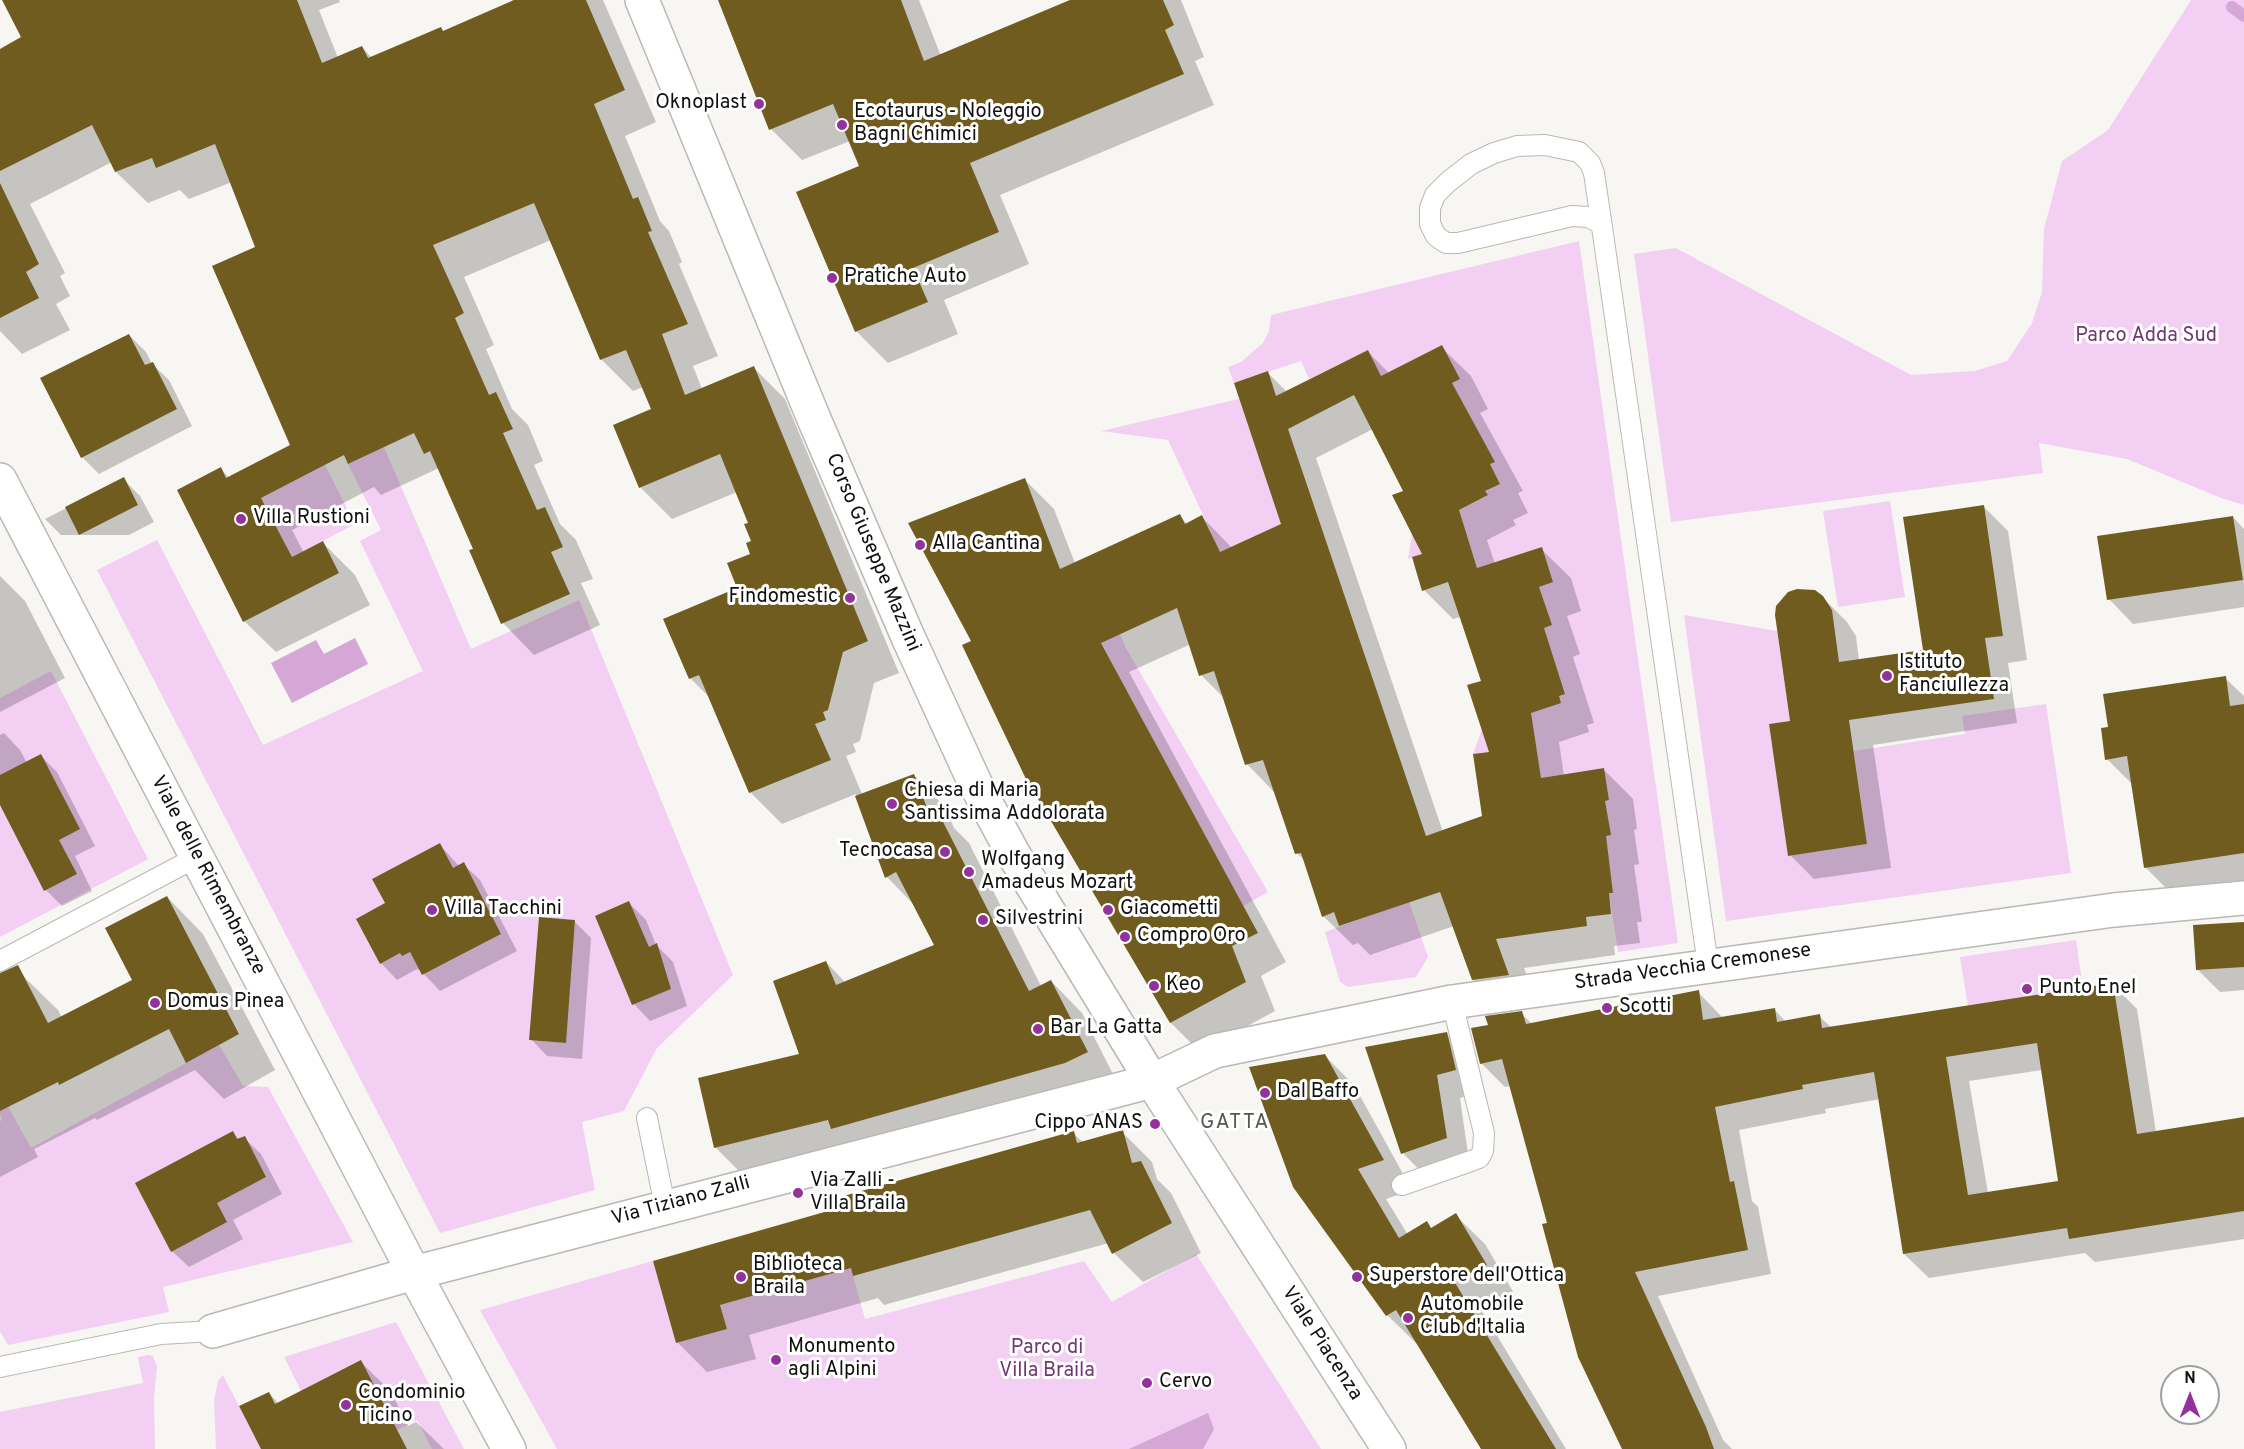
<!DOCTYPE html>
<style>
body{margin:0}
#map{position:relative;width:2244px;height:1449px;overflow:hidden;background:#f7f6f2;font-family:Overpass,sans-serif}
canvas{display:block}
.north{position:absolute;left:2160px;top:1365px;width:60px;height:60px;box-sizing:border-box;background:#fff;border:2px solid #9f9f9f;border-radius:50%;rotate:0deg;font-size:16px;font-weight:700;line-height:24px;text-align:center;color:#10100f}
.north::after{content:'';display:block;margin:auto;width:21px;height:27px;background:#93329a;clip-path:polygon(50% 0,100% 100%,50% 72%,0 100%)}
</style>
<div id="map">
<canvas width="2244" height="1449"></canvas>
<div class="north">N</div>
</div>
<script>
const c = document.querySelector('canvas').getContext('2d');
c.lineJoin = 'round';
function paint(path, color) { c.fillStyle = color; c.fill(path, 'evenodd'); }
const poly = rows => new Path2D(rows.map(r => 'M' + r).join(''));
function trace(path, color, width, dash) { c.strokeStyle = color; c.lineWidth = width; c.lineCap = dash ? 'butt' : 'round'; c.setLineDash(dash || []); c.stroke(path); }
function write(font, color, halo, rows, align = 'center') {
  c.font = font + ' Overpass,sans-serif'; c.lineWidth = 6; c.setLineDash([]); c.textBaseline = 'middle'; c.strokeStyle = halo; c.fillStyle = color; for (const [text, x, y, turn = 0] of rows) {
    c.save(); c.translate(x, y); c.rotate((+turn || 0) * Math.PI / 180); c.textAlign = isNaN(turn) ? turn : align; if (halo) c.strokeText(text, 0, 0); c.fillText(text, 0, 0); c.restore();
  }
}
paint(poly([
 [2191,0,2244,0,2244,505,2221,498,2127,459,2039,443,2043,473,1671,522,1634,254,1676,248,1911,375,1975,371,2007,361,2032,323,2042,292,2044,229,2062,161,2108,130],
 [1579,241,1678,943,1618,952,1609,893,1613,892,1598,802,1609,800,1604,768,1541,778,1535,745,1473,754,1482,729,1565,693,1549,644,1535,631,1551,625,1539,587,1553,581,1542,548,1477,568,1468,539,1408,559,1412,534,1487,496,1485,491,1500,483,1490,464,1494,462,1457,407,1442,345,1381,376,1368,350,1309,379,1301,361,1234,383,1228,367,1241,362,1263,343,1269,331,1271,315],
 [1239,399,1282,524,1106,603,1127,650,1268,892,1243,906,1075,594,1211,532,1168,440,1101,431],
 [384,447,471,649,579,600,733,975,657,1048,624,1111,582,1122,595,1190,440,1233,97,570,157,540,263,745,423,671,360,541,381,530,348,464],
 [440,843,453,868,464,862,489,910,478,917,490,940,422,975,410,952,400,953,380,964,357,920,385,903,372,879],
 [539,917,575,920,565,1043,529,1040],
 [325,465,355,524,292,557,261,498],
 [1890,501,1905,597,1838,607,1823,511],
 [1308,603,1428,957,1416,977,1348,987,1340,982,1325,932,1382,911,1274,790,1263,760],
 [1684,615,1777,631,1790,721,1769,724,1789,856,1867,844,1854,751,1965,734,1962,716,2046,704,2071,873,1726,921],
 [51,671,148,859,0,937,0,698],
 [2076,940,2083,988,1968,1006,1960,957],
 [219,1045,243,1086,268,1087,353,1242,163,1287,169,1312,8,1345,0,1331,0,1121,2,1120,0,1115,0,1092,31,1148],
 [1196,1254,1321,1449,557,1449,480,1310,653,1261,677,1343,727,1329,720,1305,851,1268,865,1319,1084,1261,1112,1302],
 [396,1322,464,1449,432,1449,417,1420,397,1430,301,1391,284,1357],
 [148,1355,153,1356,157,1366,154,1399,155,1449,0,1449,0,1412,143,1383,138,1357],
 [223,1375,261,1449,216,1449,214,1401,218,1381]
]), '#f2cff3');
paint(poly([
 [355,638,368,664,292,703,271,663,316,640,324,654],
 [1208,1413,1214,1429,1203,1449,1129,1449]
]), '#d4a7d6');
paint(poly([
 [3,0,339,0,340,2,319,10,338,58,362,47,372,58,444,32,513,2,512,0,603,0,656,122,625,136,660,221,669,231,682,262,679,264,718,356,693,366,702,389,754,368,785,399,899,673,874,683,860,741,853,744,856,752,846,756,862,794,914,775,945,807,954,828,969,843,1041,986,1051,981,1082,1013,1118,1084,747,1179,715,1147,801,1055,826,962,845,982,936,946,915,906,887,877,856,794,782,824,750,792,711,699,690,678,739,589,752,554,750,524,737,492,672,519,640,487,653,410,643,387,633,391,601,359,551,240,464,277,494,345,486,349,512,409,528,425,543,461,534,465,560,524,576,540,593,579,581,583,600,625,534,655,503,623,475,549,439,468,381,495,374,487,292,530,304,553,323,543,355,575,370,605,276,652,244,621,221,469,229,478,292,446,257,248,232,182,189,199,180,190,148,203,116,172,112,162,30,204,65,273,60,276,70,296,56,304,70,330,22,354,0,331,0,50,23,38],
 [720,0,919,0,941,56,1070,0,1181,0,1204,57,1195,61,1214,105,1000,195,1029,264,944,300,958,334,888,363,856,331,861,167,850,141,802,160,771,129],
 [129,335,146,352,152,364,169,380,192,426,99,474,82,457],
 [1441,347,1471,376,1488,409,1480,413,1523,491,1518,493,1528,513,1513,520,1516,525,1487,540,1495,564,1541,549,1571,578,1581,611,1567,616,1580,654,1573,657,1594,723,1587,725,1589,732,1559,742,1564,776,1604,770,1633,799,1637,829,1634,830,1639,864,1634,865,1642,922,1637,922,1640,943,1614,946,1615,955,1524,968,1537,1004,1503,1009,1473,980,1454,926,1370,955,1358,943,1353,945,1323,916,1306,862,1297,853,1276,794,1247,764,1225,699,1201,675,1191,644,1129,672,1286,962,1261,976,1275,1011,1200,1052,1171,1023,973,642,1025,480,1054,509,1075,563,1180,516,1187,524,1202,517,1232,548,1283,525,1268,373,1287,392,1368,352,1389,373],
 [1373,429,1405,491,1424,555,1424,590,1453,619,1460,617,1483,682,1491,753,1483,817,1443,832,1316,458],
 [123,479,140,496,154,522,129,535,61,535,45,519],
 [1983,506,2008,531,2027,660,2008,663,2017,723,1873,745,1891,868,1814,879,1790,855,1792,722,1822,597,1847,622,1856,636,1859,661,1925,651],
 [2233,517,2244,529,2244,607,2133,624,2109,599],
 [0,576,25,601,65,678,0,712],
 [2225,678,2244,696,2244,880,2170,892,2146,868,2131,783,2107,759],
 [4,733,20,750,27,763,41,756,57,772,95,846,75,856,92,891,62,906,46,890,0,801,0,735],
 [440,845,459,866,463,864,480,880,517,951,440,991,421,971,417,969,397,980,381,963,387,904],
 [167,897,203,934,275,1070,224,1099,195,1070,97,1120,95,1118,34,1149,38,1157,0,1177,0,985,21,974,58,1010,62,1018,134,981],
 [629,903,646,920,656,945,673,962,687,1006,650,1021,634,1004],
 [575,922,591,938,582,1059,547,1056,531,1039],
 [2244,923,2244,990,2220,992,2197,969],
 [2113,985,2137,1009,2156,1132,2244,1118,2244,1239,2095,1262,2085,1253,1929,1278,1904,1254,1880,1099,1825,1109,1826,1113,1739,1130,1752,1201,1758,1207,1771,1274,1658,1296,1723,1440,1732,1449,1624,1449,1548,1224,1511,1086,1505,1087,1481,1063,1490,1026,1521,1013,1532,1024,1698,992,1723,1018,1774,1009,1786,1022,1819,1016,1832,1028],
 [2042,1070,2060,1182,1988,1193,1969,1081],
 [1447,1034,1470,1057,1479,1093,1460,1098,1469,1161,1426,1177,1403,1153],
 [1324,1055,1354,1085,1412,1190,1386,1199,1408,1235,1427,1223,1432,1229,1455,1215,1485,1244,1515,1295,1482,1311,1566,1449,1483,1449,1418,1343,1417,1344,1387,1315],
 [1122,1132,1152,1162,1157,1179,1171,1193,1201,1253,1143,1282,1114,1253,1109,1243,884,1305,878,1298,749,1335,756,1359,707,1372,678,1343,655,1262,837,1210,1073,1133,1084,1143],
 [233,1133,240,1140,244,1138,261,1154,282,1194,233,1220,243,1239,189,1267,172,1251],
 [361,1362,391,1392,408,1426,416,1422,444,1449,263,1449,269,1393,279,1404]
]), '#0003');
trace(poly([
 [2232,7,2244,16]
]), '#d4a7d6', 12);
paint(poly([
 [2,0,297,0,322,63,362,46,368,58,441,27,443,31,514,0,586,0,625,90,594,104,633,199,638,197,652,231,648,232,688,324,662,334,685,395,754,366,868,641,843,652,828,710,823,712,826,720,815,724,831,760,749,793,699,675,689,679,663,619,737,588,727,563,750,554,746,543,751,541,744,524,748,523,720,454,639,488,613,425,651,409,626,350,600,360,534,203,433,245,464,313,455,318,489,395,496,392,513,429,503,433,537,510,545,507,563,547,551,552,570,594,501,624,469,550,473,549,430,451,424,454,414,433,348,464,344,455,261,498,292,557,323,541,339,573,243,622,177,490,221,467,226,478,290,445,212,266,255,247,215,144,156,168,152,158,115,172,92,125,0,171,0,49,21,37],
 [718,0,901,0,924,61,1070,0,1163,0,1174,25,1165,30,1184,74,970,163,999,232,913,268,928,302,855,332,796,192,859,166,833,104,769,130],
 [0,183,39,264,26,272,39,298,0,318],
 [129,334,145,365,153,362,177,409,81,458,40,378],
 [1442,345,1460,379,1452,383,1495,462,1490,464,1500,484,1485,491,1488,495,1459,510,1477,568,1542,547,1553,582,1539,587,1552,625,1544,628,1565,694,1559,696,1561,703,1531,713,1541,778,1604,768,1609,800,1605,801,1611,835,1606,836,1613,893,1609,893,1611,914,1586,917,1587,926,1496,939,1509,975,1472,980,1440,892,1339,926,1334,912,1322,917,1301,853,1295,854,1263,760,1245,765,1214,671,1199,676,1177,608,1101,643,1258,933,1232,946,1246,982,1170,1023,1025,777,962,645,971,641,908,523,1025,478,1060,569,1180,514,1185,524,1202,515,1220,552,1281,524,1234,383,1268,371,1276,396,1368,350,1381,376],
 [1354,395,1403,491,1392,495,1422,554,1412,557,1422,591,1448,582,1481,681,1467,685,1489,752,1473,754,1482,816,1426,836,1288,429],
 [124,477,138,505,79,535,65,507],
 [1984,505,2003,636,1985,638,1994,699,1849,720,1867,844,1788,856,1769,724,1790,721,1775,615,1776,606,1788,592,1797,589,1815,590,1823,596,1832,610,1839,662,1923,650,1903,517],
 [2233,516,2243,580,2107,600,2097,536],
 [2226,676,2230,706,2244,704,2244,853,2144,868,2127,756,2105,760,2101,728,2108,727,2103,694],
 [41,754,80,829,59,840,77,874,44,891,0,805,0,775],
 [914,774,929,813,937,810,1029,991,1051,980,1088,1052,1065,1063,831,1129,828,1120,714,1148,698,1078,799,1054,773,981,826,961,836,985,934,945,896,872,885,878,855,796],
 [440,843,453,868,464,862,501,934,422,975,410,952,402,956,400,953,380,964,356,919,385,903,372,879],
 [167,896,239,1034,186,1063,169,1029,59,1085,58,1082,0,1111,0,973,18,965,48,1023,132,980,105,928],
 [629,901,649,947,657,943,671,989,632,1005,595,916],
 [539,917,575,920,566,1043,529,1040],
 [2244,922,2244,967,2196,970,2193,925],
 [2113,983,2137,1134,2244,1117,2244,1211,2069,1239,2067,1228,1903,1254,1874,1072,1802,1085,1803,1089,1715,1107,1730,1182,1734,1181,1748,1250,1635,1272,1706,1427,1714,1449,1622,1449,1578,1357,1542,1224,1547,1223,1502,1059,1480,1064,1471,1028,1488,1025,1485,1016,1522,1011,1526,1024,1699,990,1703,1020,1775,1008,1777,1022,1820,1014,1822,1028],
 [2037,1043,2058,1181,1968,1195,1946,1057],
 [1447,1032,1456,1070,1437,1075,1447,1138,1401,1154,1365,1047],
 [1325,1054,1384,1160,1358,1169,1399,1238,1427,1221,1431,1228,1456,1213,1487,1265,1454,1281,1556,1449,1481,1449,1396,1310,1386,1316,1293,1187,1249,1067],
 [1123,1130,1132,1163,1141,1161,1172,1223,1112,1254,1090,1210,853,1276,851,1268,720,1305,727,1329,676,1343,653,1261,835,1209,833,1199,1074,1131,1077,1143],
 [233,1131,237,1139,245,1136,266,1177,217,1203,227,1222,171,1252,135,1183],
 [361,1360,407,1449,261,1449,239,1406,269,1392,275,1404]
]), '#715c1f');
const service = poly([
 [1602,227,1598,222,1588,217,1572,216,1458,243,1446,243,1436,236,1430,224,1430,208,1435,195,1448,182,1471,164,1494,153,1517,146,1545,145,1579,152,1590,163,1594,173,1602,227,1656,603,1708,965],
 [0,961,197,857],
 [647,1118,665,1206],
 [1402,1185,1471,1161,1479,1158,1483,1151,1484,1133,1452,1002],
 [0,1367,161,1334,213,1331]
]);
const minor = poly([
 [0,480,414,1273,509,1449],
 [213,1331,414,1273,1152,1081,1215,1051,1452,1002,2114,910,2244,898]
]);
const tertiary = poly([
 [642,0,814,419,908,637,975,783,1014,855,1152,1081,1389,1449]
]);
trace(service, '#bab8b5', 22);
trace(minor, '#bab8b5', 36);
trace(tertiary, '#bab8b5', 36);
trace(service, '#fff', 20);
trace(minor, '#fff', 33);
trace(tertiary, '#fff', 33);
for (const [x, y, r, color] of [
 [759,104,6,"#93329a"],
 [842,125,6,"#93329a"],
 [832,278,6,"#93329a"],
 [241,519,6,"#93329a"],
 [920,545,6,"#93329a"],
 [850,598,6,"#93329a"],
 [1887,676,6,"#93329a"],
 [892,804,6,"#93329a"],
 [945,852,6,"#93329a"],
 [969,872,6,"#93329a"],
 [432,910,6,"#93329a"],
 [1108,910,6,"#93329a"],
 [983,920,6,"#93329a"],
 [1125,937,6,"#93329a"],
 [1154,986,6,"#93329a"],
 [2027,989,6,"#93329a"],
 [155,1003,6,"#93329a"],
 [1607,1008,6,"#93329a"],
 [1038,1029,6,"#93329a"],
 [1265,1093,6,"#93329a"],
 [1155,1124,6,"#93329a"],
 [798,1193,6,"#93329a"],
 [741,1277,6,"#93329a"],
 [1357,1277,6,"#93329a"],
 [1408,1318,6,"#93329a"],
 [776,1360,6,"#93329a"],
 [1147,1383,6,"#93329a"],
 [346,1405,6,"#93329a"]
]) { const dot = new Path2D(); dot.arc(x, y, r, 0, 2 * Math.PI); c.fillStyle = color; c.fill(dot); trace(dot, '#fff', 2); }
write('20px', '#10100f', '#fff', [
 ["Oknoplast",747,104,"right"],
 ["Ecotaurus - Noleggio",854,113],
 ["Bagni Chimici",854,136],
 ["Pratiche Auto",844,278],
 ["Villa Rustioni",253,519],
 ["Alla Cantina",932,545],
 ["Findomestic",838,598,"right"],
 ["Istituto",1899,664],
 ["Fanciullezza",1899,687],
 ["Chiesa di Maria",904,792],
 ["Santissima Addolorata",904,815],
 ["Tecnocasa",933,852,"right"],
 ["Wolfgang",981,861],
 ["Amadeus Mozart",981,884],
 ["Villa Tacchini",444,910],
 ["Giacometti",1120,910],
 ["Silvestrini",995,920],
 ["Compro Oro",1137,937],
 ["Keo",1166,986],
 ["Punto Enel",2039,989],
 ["Domus Pinea",167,1003],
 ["Scotti",1619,1008],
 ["Bar La Gatta",1050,1029],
 ["Dal Baffo",1277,1093],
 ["Cippo ANAS",1143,1124,"right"],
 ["Via Zalli -",810,1182],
 ["Villa Braila",810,1205],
 ["Biblioteca",753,1266],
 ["Braila",753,1289],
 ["Superstore dell'Ottica",1369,1277],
 ["Automobile",1420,1306],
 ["Club d'Italia",1420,1329],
 ["Monumento",788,1348],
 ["agli Alpini",788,1371],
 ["Cervo",1159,1383],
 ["Condominio",358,1394],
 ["Ticino",358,1417]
], 'left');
write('20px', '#6f3872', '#fff', [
 ["Parco Adda Sud",2146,337],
 ["Parco di",1047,1349],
 ["Villa Braila",1047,1372]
]);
write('20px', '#10100f', '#fff', [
 ["Corso Giuseppe Mazzini",872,553,67],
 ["Viale delle Rimembranze",207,876,62],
 ["Strada Vecchia Cremonese",1693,968,-8],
 ["Via Tiziano Zalli",681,1202,-15],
 ["Viale Piacenza",1321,1344,57]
]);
c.letterSpacing = '1.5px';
write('21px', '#575653', '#fff', [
 ["GATTA",1235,1124]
]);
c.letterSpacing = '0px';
</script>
